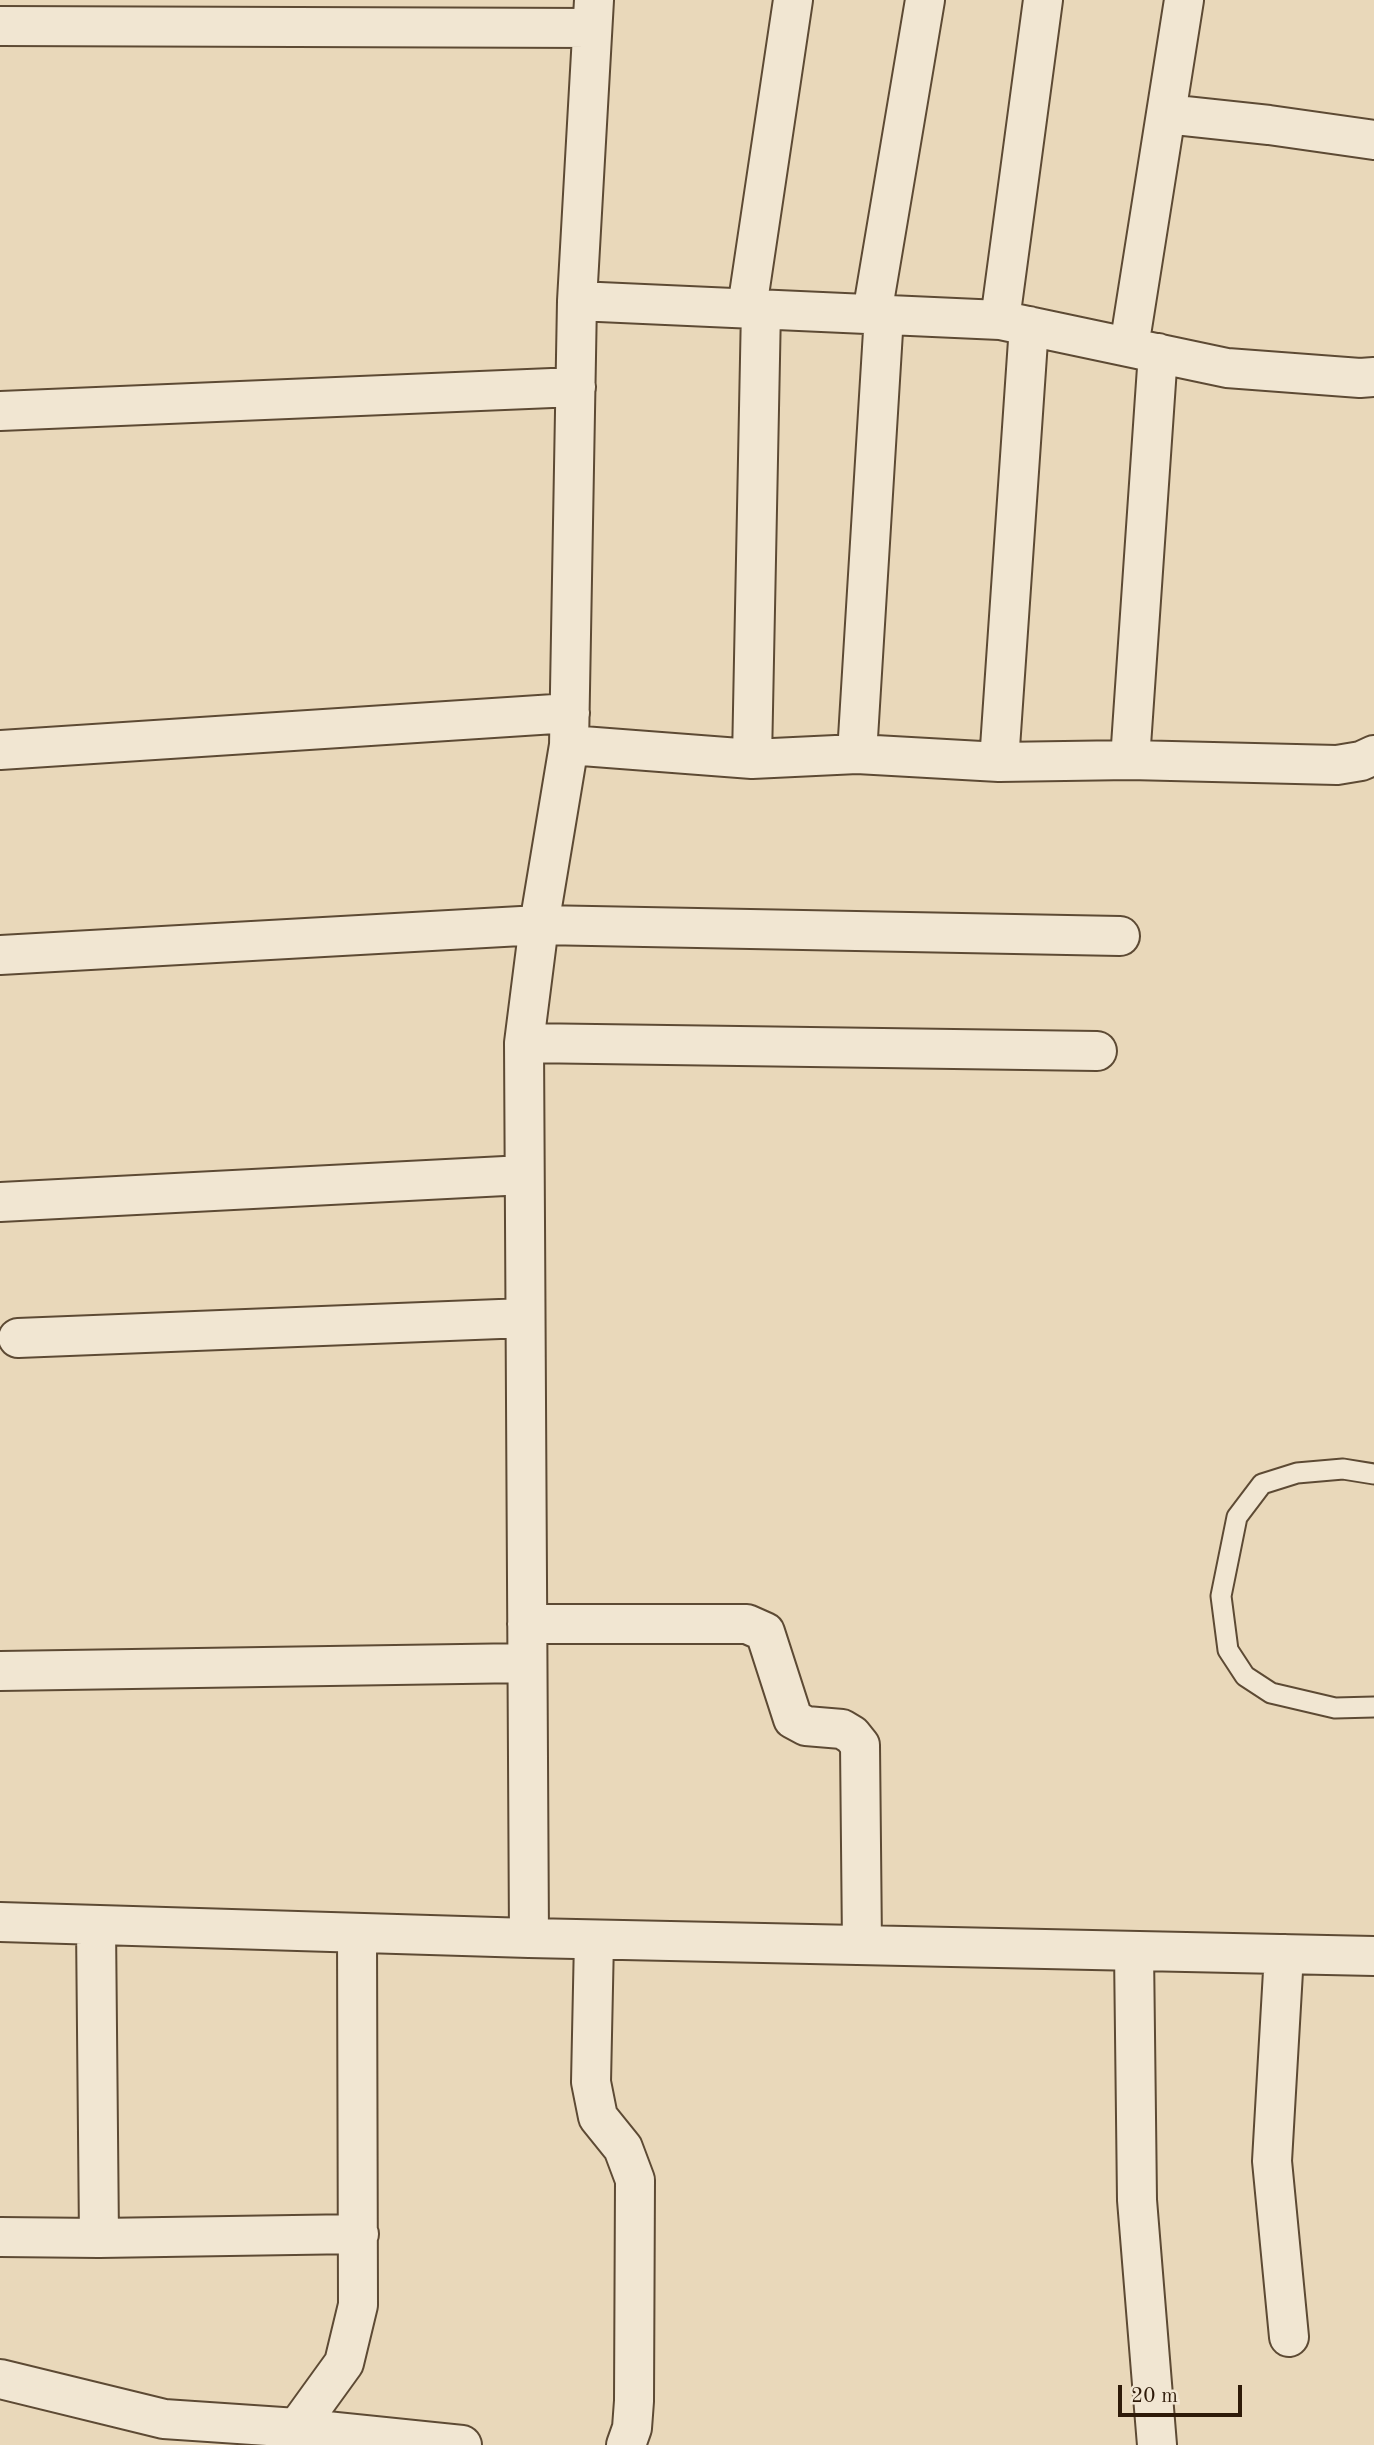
<!DOCTYPE html>
<style>
body{margin:0}
#map{position:relative;width:1374px;height:2445px;overflow:hidden;background:#e9d8ba;font-family:"Old Standard TT",serif}
canvas{display:block}
.scale{position:absolute;left:1118px;top:2385px;width:124px;height:32px;box-sizing:border-box;border:4px solid #2e1a08;border-top:0;padding-left:9px;font-size:21px;line-height:24px;white-space:nowrap;color:#2e1a08;-webkit-text-stroke:5px #f1e6d2;paint-order:stroke}
</style>
<div id="map">
<canvas width="1374" height="2445"></canvas>
<div class="scale">20 m</div>
</div>
<script>
const c = document.querySelector('canvas').getContext('2d');
c.lineJoin = 'round';
const poly = rows => new Path2D(rows.map(r => 'M' + r).join(''));
function trace(path, color, width, dash) { c.strokeStyle = color; c.lineWidth = width; c.lineCap = dash ? 'butt' : 'round'; c.setLineDash(dash || []); c.stroke(path); }
const service = poly([
 [1374,1474,1343,1469,1297,1473,1262,1484,1237,1517,1221,1596,1228,1650,1245,1676,1271,1693,1335,1708,1374,1707]
]);
const minor = poly([
 [0,26,592,28],
 [1166,114,1269,125,1374,140],
 [577,301,1000,320,1227,368,1360,378,1374,377],
 [747,308,793,0],
 [872,314,925,0],
 [1000,320,1043,0],
 [1129,347,1184,0],
 [0,411,576,387],
 [569,745,752,759,857,754,999,762,1130,760,1337,765,1361,761,1374,755],
 [0,750,570,713],
 [857,754,884,315],
 [752,759,761,309],
 [1130,760,1158,353],
 [999,762,1029,326],
 [0,955,539,925,1120,936],
 [524,1043,1097,1051],
 [0,1202,524,1175],
 [18,1338,525,1318],
 [527,1624,747,1624,765,1632,793,1719,806,1726,842,1729,852,1735,860,1745,862,1945],
 [0,1671,527,1663],
 [0,1922,529,1938,1374,1956],
 [96,1925,99,2238],
 [529,1938,524,1043,539,925,569,745,577,301,594,0],
 [594,1940,591,2082,598,2117,623,2148,635,2180,634,2401,632,2428,626,2445],
 [1134,1951,1137,2200,1157,2445],
 [1284,1954,1272,2161,1289,2337],
 [0,2237,99,2238,359,2234],
 [0,2379,164,2419,297,2428,462,2445],
 [297,2428,344,2363,358,2305,357,1933]
]);
trace(service, '#5d4a34', 23);
trace(minor, '#5d4a34', 42);
trace(service, '#f1e6d2', 19);
trace(minor, '#f1e6d2', 38);
</script>
